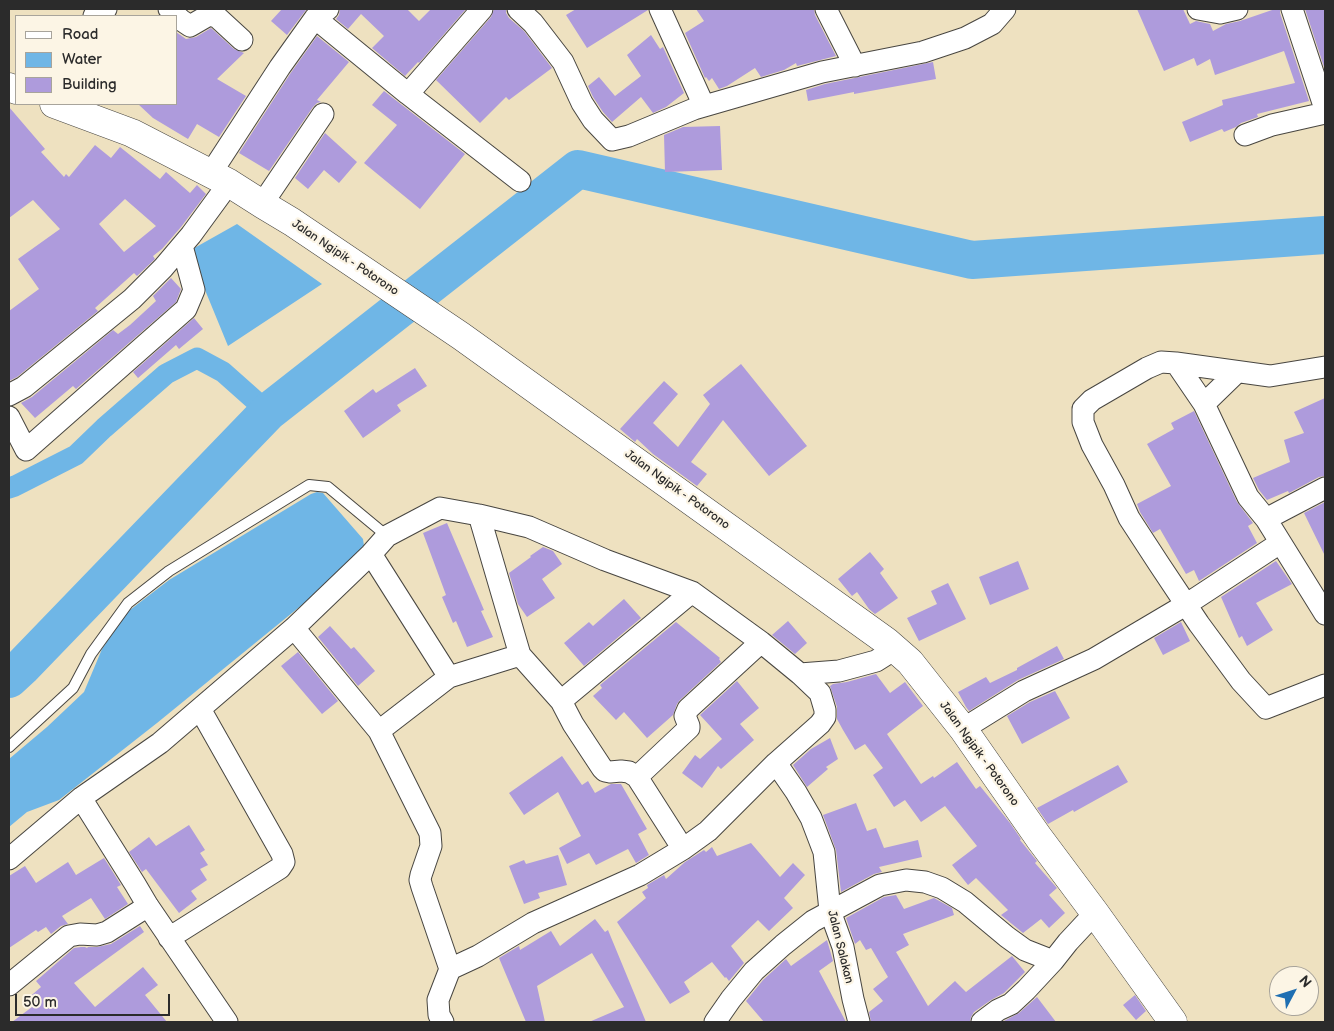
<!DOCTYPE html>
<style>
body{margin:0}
#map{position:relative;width:1334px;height:1031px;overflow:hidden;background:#eee1c0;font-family:"Balsamiq Sans",sans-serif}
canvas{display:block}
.frame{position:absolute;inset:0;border:10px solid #2b2b2b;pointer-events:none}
.legend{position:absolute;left:15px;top:15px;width:162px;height:90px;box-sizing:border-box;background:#fcf5e5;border:1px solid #a8a49b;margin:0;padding:6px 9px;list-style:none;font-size:15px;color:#2b2b2b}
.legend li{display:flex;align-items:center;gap:10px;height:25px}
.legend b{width:25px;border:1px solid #a8a49b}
.north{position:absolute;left:1269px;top:966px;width:50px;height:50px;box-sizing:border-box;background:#fcf5e5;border:1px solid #a8a49b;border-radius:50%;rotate:50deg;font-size:14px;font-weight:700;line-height:20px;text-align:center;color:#2b2b2b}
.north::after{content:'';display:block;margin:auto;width:18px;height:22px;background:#1f6fb2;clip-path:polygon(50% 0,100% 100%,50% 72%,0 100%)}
.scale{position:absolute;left:15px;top:994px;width:155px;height:22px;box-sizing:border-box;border:2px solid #2b2b2b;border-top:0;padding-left:6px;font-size:15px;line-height:18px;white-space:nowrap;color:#2b2b2b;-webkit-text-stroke:4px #fcf5e5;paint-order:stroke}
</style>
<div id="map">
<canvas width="1334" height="1031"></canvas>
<div class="frame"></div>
<ul class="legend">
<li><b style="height:6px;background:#fff"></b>Road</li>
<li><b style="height:14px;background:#6fb6e6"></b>Water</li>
<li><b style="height:14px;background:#ae9bdc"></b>Building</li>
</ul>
<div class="north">N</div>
<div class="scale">50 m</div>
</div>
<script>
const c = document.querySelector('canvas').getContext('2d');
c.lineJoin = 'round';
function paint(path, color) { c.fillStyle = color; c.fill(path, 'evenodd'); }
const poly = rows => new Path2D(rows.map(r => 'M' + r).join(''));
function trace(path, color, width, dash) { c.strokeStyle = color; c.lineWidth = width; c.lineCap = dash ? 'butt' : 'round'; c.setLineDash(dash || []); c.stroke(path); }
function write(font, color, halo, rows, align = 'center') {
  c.font = font + ' "Balsamiq Sans",sans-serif'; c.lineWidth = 4.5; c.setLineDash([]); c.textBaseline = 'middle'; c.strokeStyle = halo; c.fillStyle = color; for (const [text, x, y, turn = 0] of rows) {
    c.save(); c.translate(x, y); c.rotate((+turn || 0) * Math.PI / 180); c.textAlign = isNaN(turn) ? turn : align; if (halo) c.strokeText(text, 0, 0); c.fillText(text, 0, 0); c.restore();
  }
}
paint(poly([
 [237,224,322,284,228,346,189,251],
 [317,492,323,493,363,539,364,546,359,553,319,591,157,723,59,800,27,812,9,827,9,759,47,727,84,692,102,649,126,613,169,580,311,494]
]), '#6fb6e6');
trace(poly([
 [9,488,15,486,76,455,104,428,166,374,197,358,223,372,268,412]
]), '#6fb6e6', 21);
trace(poly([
 [9,679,22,667,268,412,578,169,972,260,1325,235]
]), '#6fb6e6', 38);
paint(poly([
 [282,9,306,10,287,35,271,21],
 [340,9,407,9,419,21,431,9,466,9,419,63,418,62,405,76,372,48,384,36,361,14,348,29,336,19,339,15],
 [494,9,506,9,506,13,509,18,524,31,552,68,509,100,506,97,480,123,436,80,491,17],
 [576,9,648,9,648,10,587,48,566,15],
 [696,9,814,9,815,15,836,56,797,66,796,63,784,70,761,77,755,68,727,86,719,89,712,78,709,81,706,77,705,78,685,33,704,21],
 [1137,9,1183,9,1190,24,1196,21,1210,24,1213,31,1226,24,1240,21,1275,9,1280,9,1280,13,1309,101,1257,114,1258,117,1241,123,1236,127,1224,132,1222,129,1190,142,1182,122,1223,105,1222,100,1295,83,1284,51,1215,75,1210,59,1197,66,1194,58,1164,71],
 [1305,9,1325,9,1325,70],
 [211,28,234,49,244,53,217,79,246,96,219,137,197,124,188,139,153,118,138,104,176,104,176,32,186,39,196,37],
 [651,35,660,49,663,47,684,93,666,107,653,113,641,97,612,122,603,112,593,97,588,86,599,77,615,96,641,76,627,55],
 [317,36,349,62,317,100,321,102,317,103,313,107,269,171,239,153,290,74],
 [933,62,936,79,854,94,854,92,808,101,806,90,825,84],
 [384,91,465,154,420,209,364,163,397,125,372,105],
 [9,107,45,149,41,152,64,177,66,174,69,177,95,145,111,158,120,147,160,179,166,172,190,193,197,185,206,194,181,227,162,249,153,256,155,259,137,276,134,273,95,308,98,311,17,377,9,381,9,311,39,289,18,259,60,229,33,200,9,218],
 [125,199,156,226,124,252,99,224],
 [720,126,722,170,665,172,664,135,683,127],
 [325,133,357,162,339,183,324,170,308,189,295,178],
 [171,278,181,289,176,302,76,389,73,386,35,418,21,403,32,397,113,330,118,334,130,325,156,301,153,296],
 [194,318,203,329,179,349,176,345,138,378,133,372],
 [741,364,807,446,769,476,723,420,691,462,707,474,697,486,653,454,637,439,635,442,620,429,664,381,678,394,653,423,678,447,710,404,703,395],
 [415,368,427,386,397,405,401,411,363,438,344,411,373,389,376,393],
 [1325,398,1325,476,1319,477,1289,493,1288,491,1267,500,1259,490,1253,478,1290,462,1284,440,1304,433,1294,412],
 [1194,411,1237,502,1253,523,1248,526,1257,543,1199,581,1194,570,1186,574,1160,529,1153,533,1140,512,1137,504,1171,486,1147,444,1174,429,1171,423],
 [1325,502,1325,556,1304,513],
 [447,523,484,610,481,611,493,637,467,647,456,621,453,623,442,597,446,595,423,533],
 [543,547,553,551,562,564,542,579,555,598,527,617,518,604,509,573,531,557,530,556],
 [870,552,884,569,880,573,898,598,875,614,869,609,857,592,852,596,838,579],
 [1018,561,1029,589,990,605,979,577],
 [1276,561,1292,584,1256,603,1273,630,1247,646,1242,636,1239,638,1221,597],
 [948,583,966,619,919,641,907,618,937,604,931,591],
 [624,599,641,618,584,666,564,643,589,622,593,626],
 [788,621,807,643,795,654,772,635],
 [676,622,720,658,719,659,721,662,680,700,677,704,673,715,647,738,624,712,616,720,593,696,602,688,600,685],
 [1181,622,1190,641,1163,655,1154,638],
 [330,626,351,649,354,647,375,671,358,686,318,637],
 [1057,646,1064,659,1018,680,969,711,966,707,958,692,986,677,990,683,1017,670,1017,668],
 [298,652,338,701,322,714,281,666],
 [876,674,890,693,905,682,923,706,887,734,921,784,933,776,934,778,957,762,976,789,980,786,1010,823,1021,839,1020,840,1037,861,1035,863,1057,888,1049,895,1065,913,1049,928,1041,919,1023,933,1001,915,1008,910,976,878,968,885,952,865,977,846,945,806,921,822,905,800,894,807,873,775,883,768,865,744,855,750,843,730,837,719,837,707,830,686,833,684,847,682],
 [737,681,759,708,740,724,754,740,721,769,718,766,702,788,682,773,695,755,700,759,722,739,700,715],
 [1055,691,1070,718,1022,744,1007,716,1030,702],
 [830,738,838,759,826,767,828,769,807,787,793,765,811,749],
 [562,756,582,785,588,781,595,793,611,784,621,784,647,829,638,834,649,855,636,863,628,849,596,865,589,853,567,864,559,848,581,836,558,792,524,815,509,793],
 [1118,765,1128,782,1074,812,1073,810,1048,824,1037,808],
 [856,803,867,831,876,828,884,848,918,840,922,857,879,867,882,872,874,874,841,892,836,850,823,815],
 [189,825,205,850,200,853,208,865,200,869,207,880,191,891,197,899,179,913,146,869,142,872,129,852,149,837,156,846],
 [751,843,780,877,793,863,805,875,784,898,793,908,769,931,758,920,731,946,744,963,729,981,726,977,725,978,712,962,684,982,690,992,670,1004,617,922,646,898,642,892,648,888,647,885,664,875,666,879,685,862,704,850,706,852,712,847,717,856],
 [558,855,567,885,538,893,540,898,524,904,509,866,524,860,526,864],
 [104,858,121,885,117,887,128,904,105,919,91,898,62,916,68,924,61,926,51,934,46,927,38,932,36,930,9,948,9,876,25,866,36,883,68,862,76,875],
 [896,895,904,909,934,898,952,908,954,915,903,934,909,945,896,952,928,1006,955,981,966,992,1012,956,1025,972,1004,993,991,1000,974,1012,971,1017,970,1022,871,1022,869,1012,883,1001,873,989,888,977,871,948,866,950,860,940,855,944,846,918,884,897],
 [595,919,605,932,608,930,646,1022,589,1022,624,1007,592,953,537,986,545,1022,526,1022,499,958,519,946,520,950,551,931,560,946],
 [140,926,144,932,74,983,95,1007,143,967,158,985,145,995,167,1022,12,1022,32,1007,26,1000,41,987,36,981,74,948,81,947,85,947,87,948,88,947,97,947,111,944],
 [827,940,833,961,819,971,846,1022,764,1022,746,1001,763,980,786,959,791,966],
 [1135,995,1146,1011,1136,1020,1123,1005],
 [1037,997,1056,1022,1002,1022,1019,1013]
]), '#ae9bdc');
const lane = poly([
 [9,747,73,688,91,654,128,603,169,571,309,485,328,487,387,536]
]);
const street = poly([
 [169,9,181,20,190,26,209,15,217,17,242,40],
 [518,9,533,23,563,62,582,103,593,120,612,140,629,136,694,109,822,72,923,52,965,38,992,24,1005,9],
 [660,9,704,106],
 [826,9,855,66],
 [1198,9,1220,13,1237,9],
 [1292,9,1325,109],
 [94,16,106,9],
 [315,18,408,94,520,181],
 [408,94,482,9],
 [1245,135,1272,125,1325,113],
 [211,173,280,67,315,18,328,9],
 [262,204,323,114],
 [1176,363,1204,404,1248,497,1266,519,1325,614],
 [1325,367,1270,376,1176,363,1161,362,1147,368,1092,400,1083,409,1083,422,1092,445,1114,485,1129,518,1159,564,1199,624,1241,681,1266,708,1325,685],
 [9,395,24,387,132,299,163,268,191,235,229,183],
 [1204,404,1237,372],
 [9,417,26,450,186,309,194,290,182,246],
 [479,515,520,655,561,701,573,724,602,768,605,771,610,772,621,771,629,772,637,777,683,849],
 [1266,519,1325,488],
 [371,554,449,677],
 [294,628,379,731,430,833,431,846,421,875,420,880,422,887,450,969],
 [800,674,839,671,865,664,876,661,895,649],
 [561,701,692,592],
 [963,729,1024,691,1094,659,1187,604,1280,543],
 [379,731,449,677,520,655],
 [776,763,796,792,811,818,824,852,830,911,843,947,853,999,859,1022],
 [637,777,689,728,689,726,685,716,688,709,761,642],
 [81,798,135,884,148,906,227,1022],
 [9,859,81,798,160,743,294,628,371,554,387,536,440,508,479,515,529,527,605,560,692,592,761,642,800,674,820,693,825,710,825,717,820,724,776,763,708,831,683,849,640,875,533,923,478,956,450,969,438,1000,439,1015,443,1022],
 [169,938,280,868,284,862,282,854,200,709],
 [9,985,69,936,80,934,97,935,107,932,148,906],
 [715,1022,731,999,754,971,783,945,813,921,880,885,906,880,925,882,942,888,965,902,1007,937,1025,950,1053,961,1068,942,1095,913],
 [982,1022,998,1010,1011,1004,1026,990,1053,961]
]);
const secondary = poly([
 [9,87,16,90],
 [54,104,132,133,229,183,262,204,292,222,461,336,886,641,910,662,963,729,1039,838,1095,913,1173,1022]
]);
trace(lane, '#484641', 12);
trace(street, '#484641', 23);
trace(secondary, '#484641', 29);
trace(lane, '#fff', 10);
trace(street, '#fff', 21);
trace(secondary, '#fff', 28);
write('12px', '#2b2b2b', '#fcf5e5', [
 ["Jalan Ngipik - Potorono",345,258,34],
 ["Jalan Ngipik - Potorono",677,490,36],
 ["Jalan Ngipik - Potorono",979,754,54],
 ["Jalan Salakan",840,947,76]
]);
</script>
